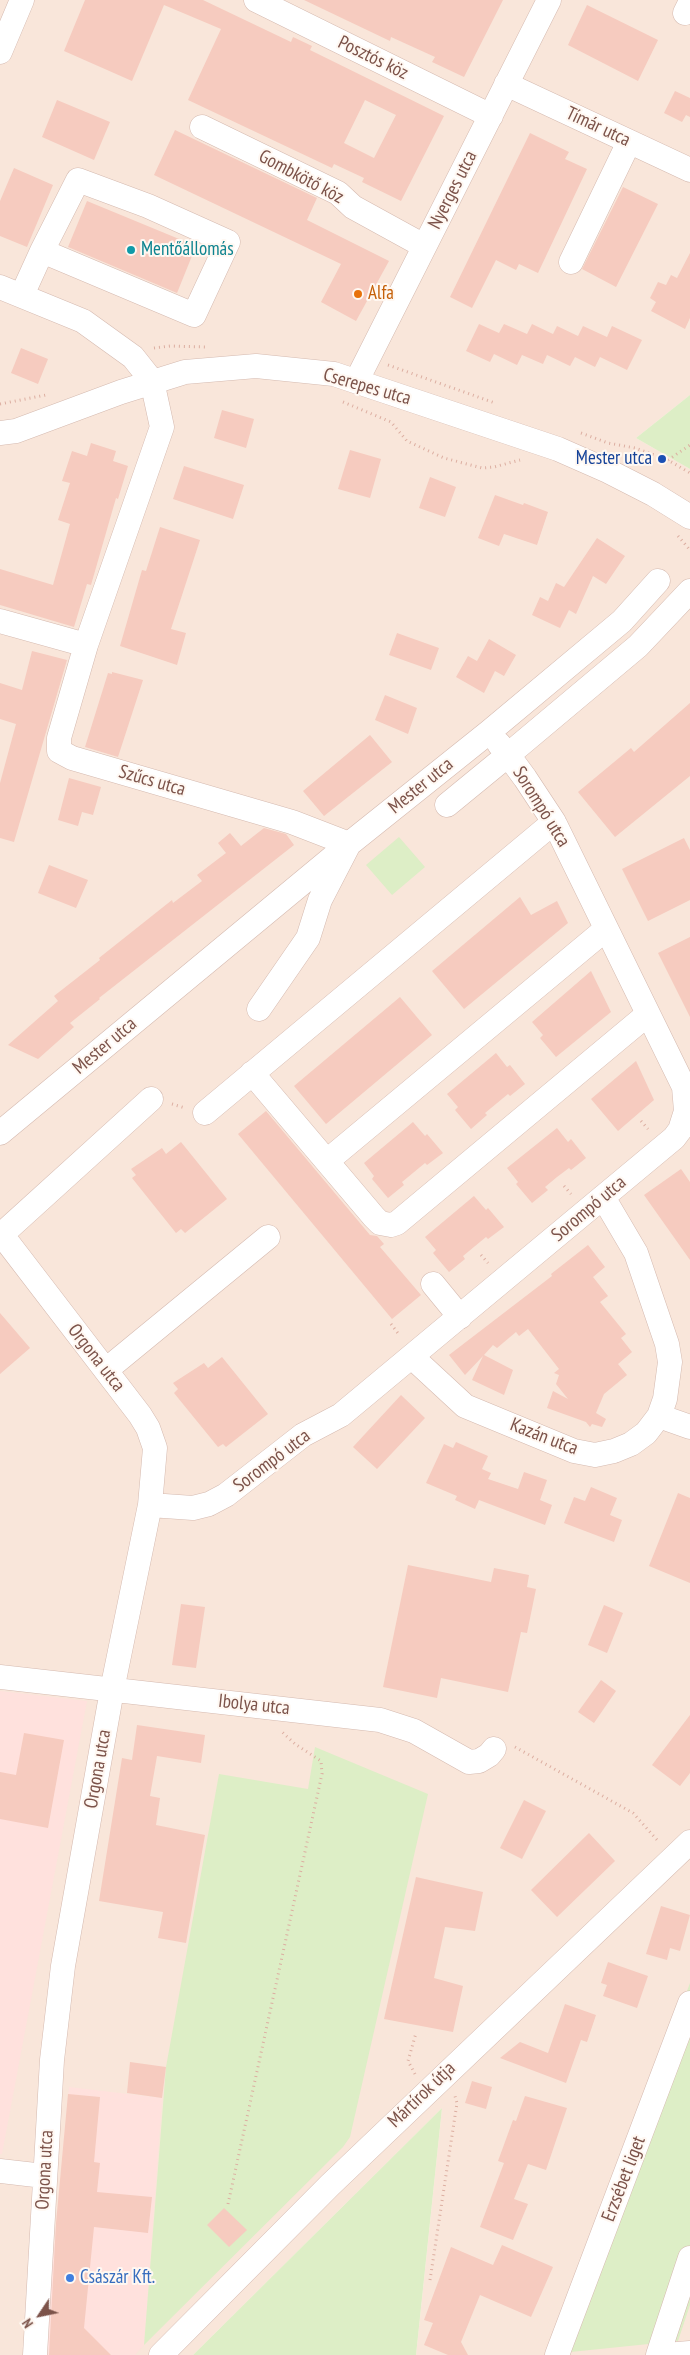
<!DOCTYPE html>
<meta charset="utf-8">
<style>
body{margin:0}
#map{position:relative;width:690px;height:2355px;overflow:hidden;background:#fef3ea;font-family:"PT Sans Narrow",sans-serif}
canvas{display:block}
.north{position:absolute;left:15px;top:2290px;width:50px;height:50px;-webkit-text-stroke:4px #fff8f2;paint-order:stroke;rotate:236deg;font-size:14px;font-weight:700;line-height:20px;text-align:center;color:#7c534a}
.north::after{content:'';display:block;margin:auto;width:18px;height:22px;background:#7c534a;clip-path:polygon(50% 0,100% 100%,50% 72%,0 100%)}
</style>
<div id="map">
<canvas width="690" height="2355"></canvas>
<div class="north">N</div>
</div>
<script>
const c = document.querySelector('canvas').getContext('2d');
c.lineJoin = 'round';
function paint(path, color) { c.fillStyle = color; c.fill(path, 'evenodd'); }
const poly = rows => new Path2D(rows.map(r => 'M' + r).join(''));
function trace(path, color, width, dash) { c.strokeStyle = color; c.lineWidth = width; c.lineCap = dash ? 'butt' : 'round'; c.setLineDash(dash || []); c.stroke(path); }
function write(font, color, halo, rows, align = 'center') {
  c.font = font + ' "PT Sans Narrow",sans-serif'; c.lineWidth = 4; c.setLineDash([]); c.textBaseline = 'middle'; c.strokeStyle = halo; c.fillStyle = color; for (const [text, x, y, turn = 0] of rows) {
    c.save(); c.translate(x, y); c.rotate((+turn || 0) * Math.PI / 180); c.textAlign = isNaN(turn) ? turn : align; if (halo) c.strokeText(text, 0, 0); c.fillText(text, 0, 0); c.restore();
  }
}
paint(poly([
 [0,0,690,0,690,395,636,438,690,469,690,2355,416,2355,442,2108,193,2355,0,2355]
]), '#f9e6da');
paint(poly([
 [0,1691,87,1701,2,2154,0,2154],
 [69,2087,162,2098,144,2345,135,2355,44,2355]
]), '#ffe1dd');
paint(poly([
 [690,395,690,469,636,438],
 [399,837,425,867,392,895,366,865],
 [315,1747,428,1794,350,2137,343,2147,144,2345,166,2067,219,1774,308,1789],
 [690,1983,690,2305,678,2341,551,2354],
 [442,2108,416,2355,193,2355]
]), '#ddeec6');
paint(poly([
 [85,0,203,0,291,42,293,37,312,46,310,50,444,116,401,201,362,182,364,178,334,164,332,168,188,100,221,29,164,5,132,81,64,51],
 [365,100,396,115,374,158,344,143],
 [304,0,503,0,464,77,432,62,435,57,391,37,390,41],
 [587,5,658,40,638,81,568,45],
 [675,91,690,98,690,117,686,115,682,122,664,113],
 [57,100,110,122,94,160,42,137],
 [175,130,317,198,307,220,389,261,356,321,321,302,341,264,154,175],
 [530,133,569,152,565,159,587,169,538,273,519,264,516,270,496,260,472,308,450,297],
 [14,168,53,185,27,247,0,236,0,201],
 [623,187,658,204,616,287,582,269],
 [87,201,196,246,177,293,68,247],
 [690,253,690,318,685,329,651,311,656,302,650,298,658,282,666,285,671,275,677,278],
 [479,324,499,333,504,324,527,334,532,324,553,334,557,326,578,336,583,326,607,337,612,326,642,340,627,370,600,357,595,367,575,357,570,366,547,355,543,364,522,355,517,365,494,354,490,362,466,351],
 [21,348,48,359,38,384,11,373],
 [222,410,254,419,246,448,214,438],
 [91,443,116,451,113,461,128,466,118,499,116,498,91,585,87,584,74,627,0,605,0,569,53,585,70,524,58,520,70,483,62,481,72,451,87,456],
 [350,450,381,459,370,498,338,489],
 [184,466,244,485,233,519,173,499],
 [430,477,456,487,445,517,419,508],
 [495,495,523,505,524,503,548,512,537,545,504,534,499,546,478,538],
 [160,527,200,540,171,629,186,633,177,665,120,646,142,570,146,571],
 [597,538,625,556,606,584,593,576,576,614,569,610,560,628,532,615,540,597,548,601,556,583,564,587],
 [397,633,439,648,431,670,389,655],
 [489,639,516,655,504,676,495,671,484,693,456,677,468,656,477,661],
 [32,651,67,660,14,842,0,838,0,783,16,724,0,719,0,683,22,690],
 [112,672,143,680,118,757,85,747,108,673,112,674],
 [385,695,417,708,408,734,375,720],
 [690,703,690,776,615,837,578,792,631,748,634,752],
 [370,735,392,762,324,816,303,791],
 [69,778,101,787,93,815,82,812,78,826,58,820],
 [264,828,286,834,294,845,99,998,100,999,70,1023,74,1027,38,1059,8,1045,58,1001,54,996,100,960,99,958,172,900,173,903,202,881,197,875,226,853,218,843,230,833,241,846],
 [684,838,690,850,690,900,648,921,622,869],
 [49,865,88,880,76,908,38,893],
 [520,897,531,915,557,901,568,923,464,1009,432,971],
 [690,937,690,1017,658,953],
 [591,971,611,1012,556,1057,540,1038,543,1035,532,1022],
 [400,997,432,1035,326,1124,294,1086],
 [496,1053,507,1067,510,1065,525,1084,510,1096,508,1094,485,1113,487,1115,471,1129,455,1110,458,1107,447,1094],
 [636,1061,654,1100,618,1131,591,1099],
 [266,1111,370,1235,377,1236,384,1244,380,1247,421,1295,392,1319,238,1134],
 [413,1122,425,1136,427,1134,443,1153,427,1165,425,1163,402,1182,404,1185,388,1198,372,1179,374,1176,364,1163],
 [557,1128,568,1142,571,1139,586,1158,571,1170,569,1168,557,1177,545,1187,548,1190,532,1203,516,1184,518,1182,507,1168],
 [181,1142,227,1199,185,1233,181,1229,176,1233,132,1178,136,1175,131,1169,162,1148,166,1154],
 [681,1169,690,1182,690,1260,644,1195],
 [474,1196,486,1210,488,1208,504,1227,488,1239,486,1237,463,1256,465,1259,449,1272,433,1253,436,1250,425,1237],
 [588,1245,605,1267,593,1277,608,1296,600,1302,626,1334,621,1338,632,1352,618,1364,627,1375,604,1394,596,1413,606,1419,602,1427,592,1424,590,1427,586,1422,547,1408,553,1391,568,1399,556,1384,559,1375,554,1373,559,1369,528,1329,519,1336,516,1332,497,1348,493,1345,484,1355,513,1370,504,1395,472,1380,483,1356,465,1375,449,1355,552,1276,551,1274],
 [0,1313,30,1348,0,1374],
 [222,1357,268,1414,226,1447,223,1444,218,1447,174,1393,178,1389,173,1383,204,1363,208,1368],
 [401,1395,425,1418,377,1469,353,1447],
 [456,1442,488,1456,482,1469,491,1473,488,1479,518,1489,524,1472,547,1480,540,1500,552,1505,545,1525,479,1500,475,1509,455,1500,457,1496,426,1483,444,1444,453,1448],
 [591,1487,617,1498,610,1515,622,1520,614,1542,564,1523,574,1497,585,1501],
 [678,1493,690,1498,690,1583,649,1566],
 [408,1565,491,1582,494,1568,529,1575,527,1587,536,1589,527,1633,521,1632,508,1692,441,1678,437,1698,383,1687],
 [181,1604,205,1607,196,1668,172,1665],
 [604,1605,623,1613,607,1653,588,1645],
 [601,1680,616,1691,594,1723,578,1712],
 [690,1715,690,1773,680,1786,652,1765],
 [137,1725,205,1735,201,1763,157,1756,150,1796,160,1798,156,1825,205,1835,186,1943,158,1938,163,1912,99,1901,122,1758,132,1760],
 [24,1733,64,1740,48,1828,0,1819,0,1772,16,1775],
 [524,1800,546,1811,522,1859,500,1848],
 [589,1833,615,1861,557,1917,531,1890],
 [416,1877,483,1892,475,1931,445,1927,434,1978,463,1986,453,2032,384,2019],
 [661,1906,690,1915,680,1951,670,1948,667,1960,646,1954],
 [608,1962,648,1976,637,2008,603,1996,607,1985,601,1983],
 [565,2004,596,2015,587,2042,581,2040,566,2083,500,2058,520,2042,548,2053],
 [130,2062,166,2067,162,2098,127,2093],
 [472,2081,492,2087,486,2109,465,2103],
 [68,2094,100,2097,94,2162,100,2163,97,2192,152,2197,148,2233,94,2227,84,2328,111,2355,49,2355,56,2223],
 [525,2096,567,2108,546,2170,528,2164,514,2199,528,2204,513,2240,480,2227,504,2163,498,2161,513,2120,516,2121],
 [224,2208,247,2230,229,2247,207,2225],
 [502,2245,553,2267,531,2317,480,2295,461,2342,468,2355,448,2355,424,2345,433,2323,424,2320,451,2247,493,2265]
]), '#f6cbbf');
const minor = poly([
 [256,0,491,116],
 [685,13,690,3],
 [0,52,22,0],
 [506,84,690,170],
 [202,127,338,193,353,207,424,246],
 [571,262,629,142],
 [0,287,83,321,133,357,152,381,162,427,86,645,59,738,59,751,72,758,292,822,349,844,320,900,308,938,259,1009],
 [22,295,42,251,194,315,228,242,148,206,78,180,42,251],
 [357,380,549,0],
 [0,433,16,431,121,392,185,372,256,366,334,374,558,449,608,471,653,494,690,517],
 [0,621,86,645],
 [499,744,508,755,638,646,690,591],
 [252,1073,374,1217,380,1223,391,1225,397,1223,648,1014],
 [205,1113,554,822],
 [0,1133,349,844,489,732,622,621,658,581],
 [327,1161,606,929],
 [2,1235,140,1415,148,1428,155,1448,150,1505,112,1690,63,1966,52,2060,35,2355],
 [0,1236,151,1099],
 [433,1284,460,1317],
 [412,1357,465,1406,574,1451,595,1455,614,1451,631,1444,646,1433,659,1416,665,1399,670,1362,667,1344,636,1253,603,1197],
 [106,1370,268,1237],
 [659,1416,690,1427],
 [150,1505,193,1508,209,1504,226,1495,303,1435,341,1415,674,1138,680,1130,686,1111,684,1087,554,822,525,778,508,755,447,805],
 [0,1677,380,1720,414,1731,469,1762,479,1761,489,1755,494,1749],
 [0,2171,44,2176],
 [161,2355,330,2185,690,1842],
 [557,2355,690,2003],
 [658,2355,690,2258],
 [666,2355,690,2353]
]);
trace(minor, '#d5bab0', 25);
trace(poly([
 [154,348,170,346,205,347],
 [388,365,495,403],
 [343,402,391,422,407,441,444,458,482,468,494,467,520,460],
 [0,404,46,395],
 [581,433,608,443,635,448,668,460,690,473],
 [668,460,690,445],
 [678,536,690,550],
 [172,1104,185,1108],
 [641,1121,648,1129],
 [564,1186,571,1194],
 [481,1255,488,1263],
 [391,1324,400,1336],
 [515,1747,633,1813,659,1842],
 [415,2074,408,2061,416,2033],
 [228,2204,322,1774,321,1761,295,1744,280,1730],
 [430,2280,457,2103,455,2096]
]), '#dcaea1', 3, [1, 4]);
trace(minor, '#fff', 24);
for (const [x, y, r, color] of [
 [131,250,5,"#0f9aa8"],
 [358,294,5,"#e8710a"],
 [662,459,5,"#1a4fb4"],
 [70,2278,5,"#3f7fe0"]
]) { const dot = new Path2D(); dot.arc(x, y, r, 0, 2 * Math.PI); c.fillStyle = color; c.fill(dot); trace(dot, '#fff8f2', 2); }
write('19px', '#7c534a', '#fff8f2', [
 ["Posztós köz",373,58,26],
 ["Tímár utca",598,127,25],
 ["Gombkötő köz",301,177,28],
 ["Nyerges utca",453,190,-63],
 ["Cserepes utca",367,387,16],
 ["Szűcs utca",152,781,16],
 ["Mester utca",421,786,-39],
 ["Sorompó utca",541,807,58],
 ["Mester utca",105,1046,-40],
 ["Sorompó utca",589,1209,-40],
 ["Orgona utca",96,1358,52],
 ["Kazán utca",544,1437,21],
 ["Sorompó utca",272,1461,-37],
 ["Ibolya utca",254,1705,6],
 ["Orgona utca",98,1769,-80],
 ["Mártírok útja",422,2095,-44],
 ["Orgona utca",45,2170,-87],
 ["Erzsébet liget",624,2179,-69]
]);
write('19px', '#0d838f', '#fff8f2', [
 ["Mentőállomás",141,250]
], 'left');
write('19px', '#c56008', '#fff8f2', [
 ["Alfa",368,294]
], 'left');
write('19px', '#164399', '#fff8f2', [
 ["Mester utca",652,459]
], 'right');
write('19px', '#366cbe', '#fff8f2', [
 ["Császár Kft.",80,2278]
], 'left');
</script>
